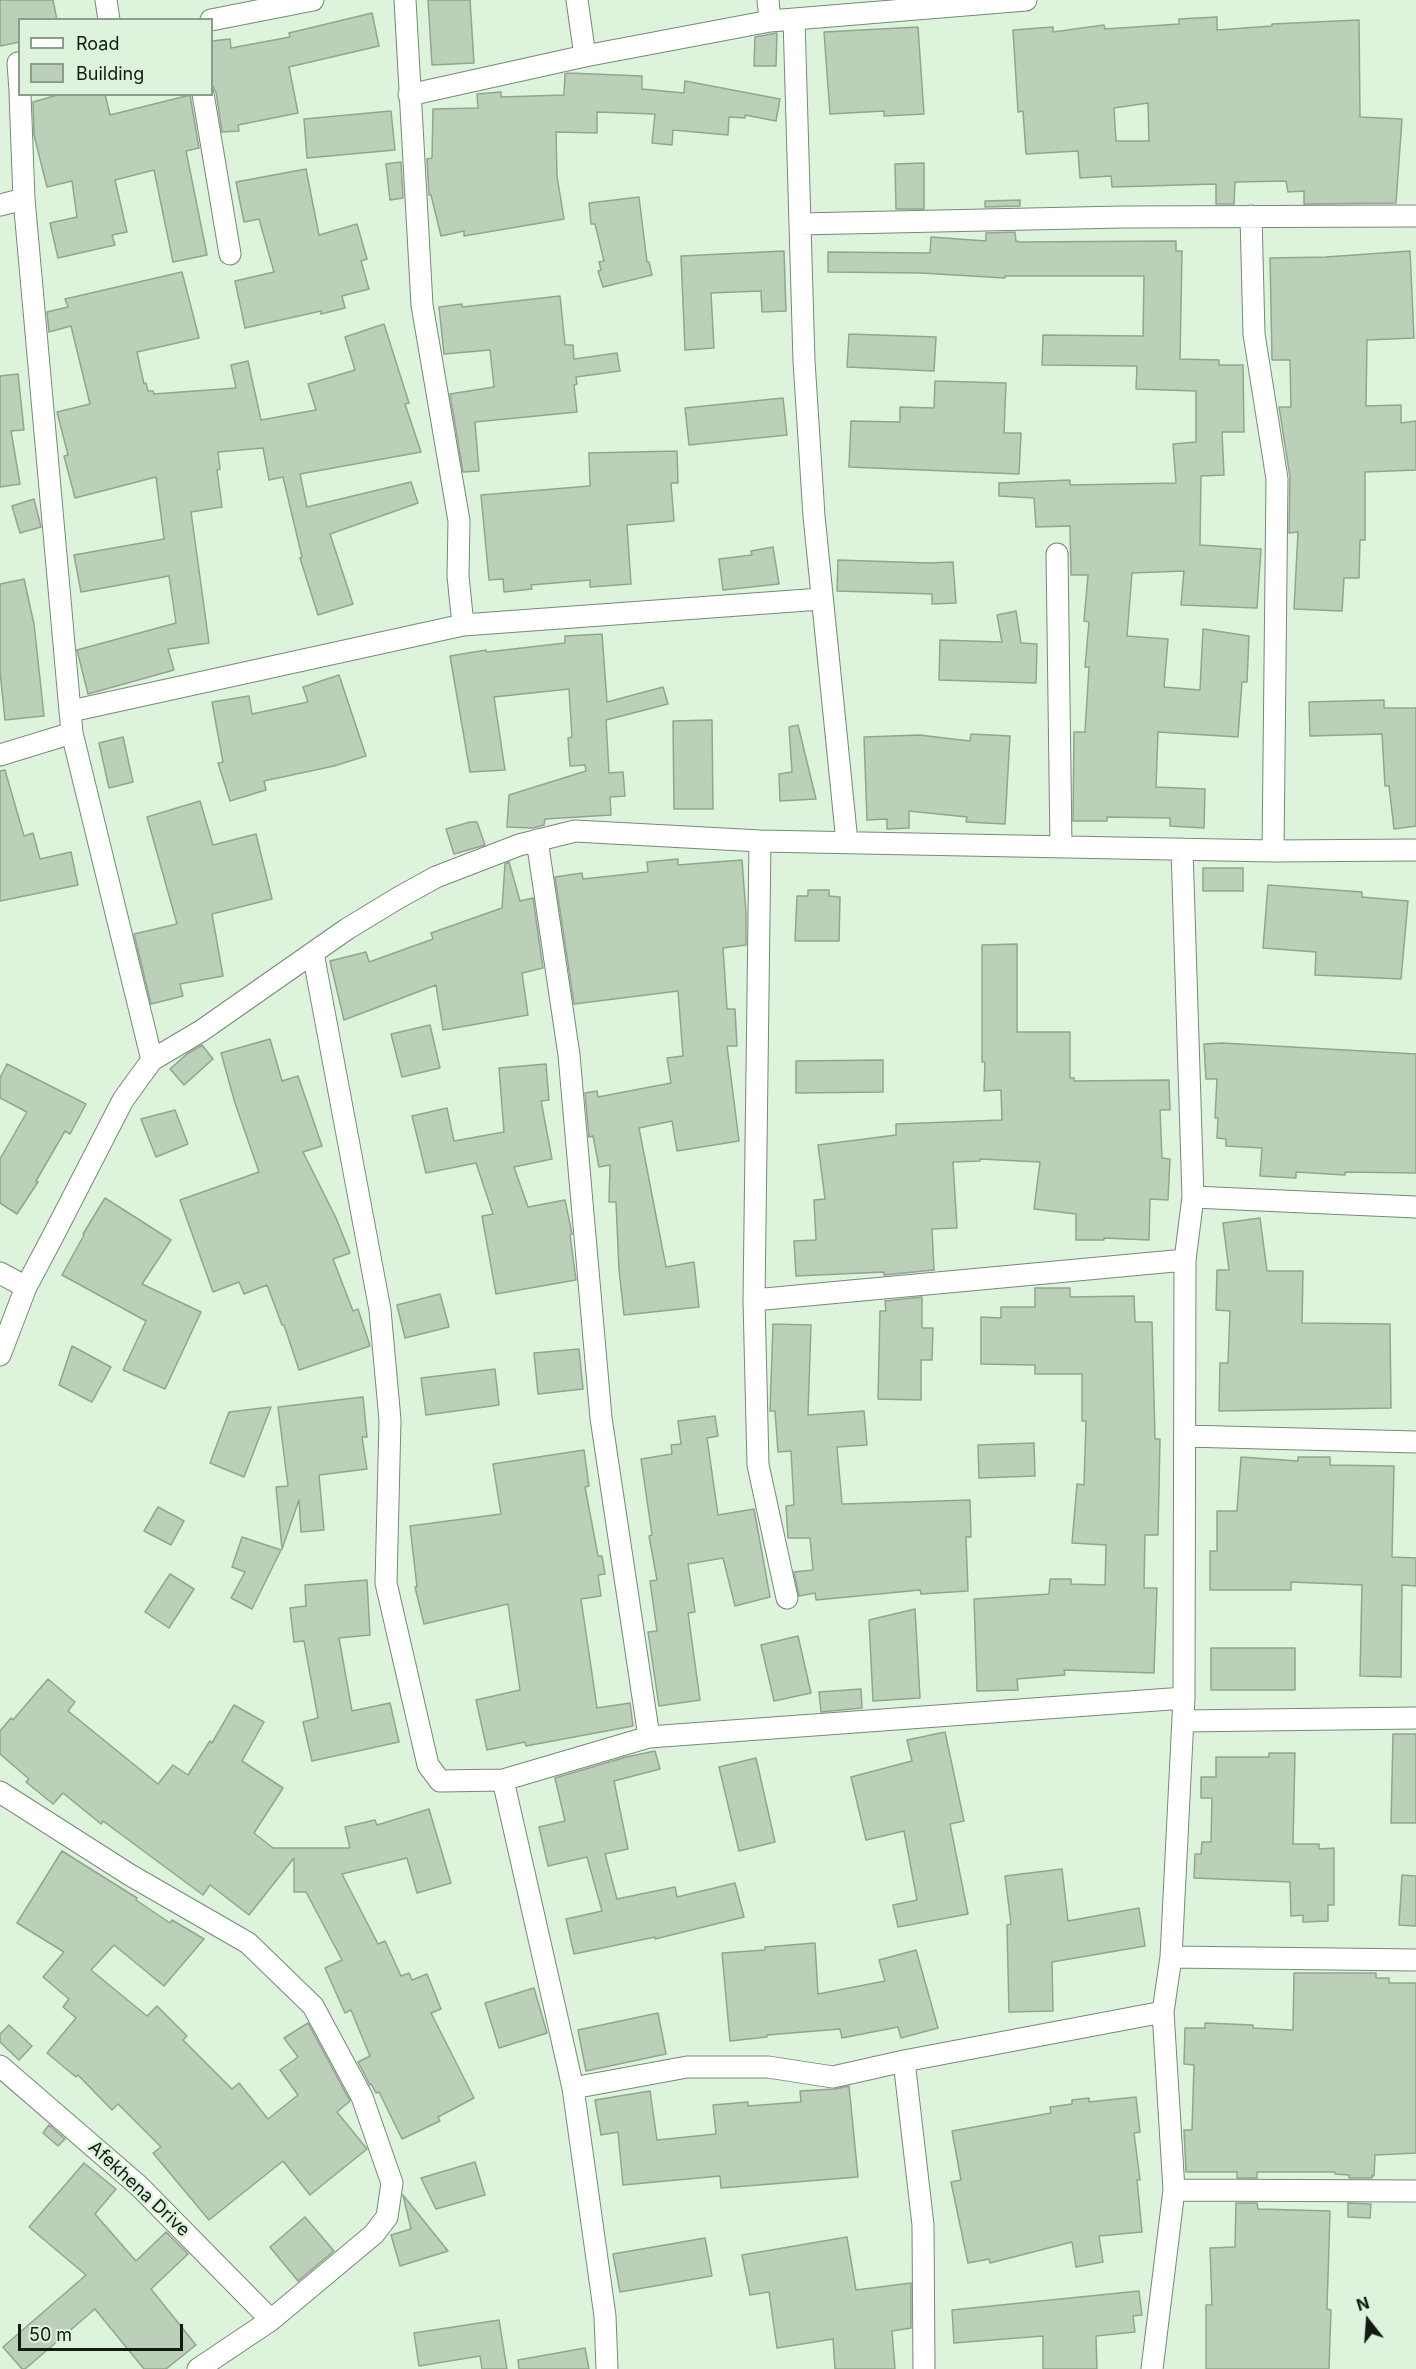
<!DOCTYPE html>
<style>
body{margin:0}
#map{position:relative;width:1416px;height:2369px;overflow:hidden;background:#ddf3dc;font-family:Inter,sans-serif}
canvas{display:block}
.legend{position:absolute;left:18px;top:18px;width:195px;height:78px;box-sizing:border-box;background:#ddf3dc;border:2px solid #8c9c8b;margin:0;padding:8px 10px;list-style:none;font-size:18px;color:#131a12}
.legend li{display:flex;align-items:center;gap:12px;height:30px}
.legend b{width:30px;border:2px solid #8c9c8b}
.north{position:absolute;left:1338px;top:2291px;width:60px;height:60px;-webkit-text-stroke:4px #ddf3dc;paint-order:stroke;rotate:343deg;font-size:16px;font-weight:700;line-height:24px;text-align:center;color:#131a12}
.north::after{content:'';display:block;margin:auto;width:21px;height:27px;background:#131a12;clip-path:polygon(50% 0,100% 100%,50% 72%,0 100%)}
.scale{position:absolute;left:18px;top:2324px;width:165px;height:27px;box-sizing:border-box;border:3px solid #131a12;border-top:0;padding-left:8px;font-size:18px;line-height:21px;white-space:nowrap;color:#131a12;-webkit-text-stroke:4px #ddf3dc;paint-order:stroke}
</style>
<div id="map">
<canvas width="1416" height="2369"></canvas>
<ul class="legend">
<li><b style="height:8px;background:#fff"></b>Road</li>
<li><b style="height:16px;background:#bbcfb9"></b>Building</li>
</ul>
<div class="north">N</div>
<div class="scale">50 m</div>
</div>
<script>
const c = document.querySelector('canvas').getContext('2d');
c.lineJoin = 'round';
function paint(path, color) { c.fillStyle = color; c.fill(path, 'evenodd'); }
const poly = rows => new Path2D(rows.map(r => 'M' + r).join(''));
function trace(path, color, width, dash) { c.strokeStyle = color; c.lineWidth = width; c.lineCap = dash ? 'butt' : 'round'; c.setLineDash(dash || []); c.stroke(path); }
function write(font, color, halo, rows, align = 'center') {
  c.font = font + ' Inter,sans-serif'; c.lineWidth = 5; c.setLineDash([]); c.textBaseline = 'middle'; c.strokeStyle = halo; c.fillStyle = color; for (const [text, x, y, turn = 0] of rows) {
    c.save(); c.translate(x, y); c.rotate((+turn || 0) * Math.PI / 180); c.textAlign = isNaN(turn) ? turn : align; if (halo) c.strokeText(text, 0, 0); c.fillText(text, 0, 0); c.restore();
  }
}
const building = poly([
 [0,0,53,0,57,20,20,20,20,42,0,46,0,0],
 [428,0,470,0,474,63,432,65,428,0],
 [372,13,379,46,289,67,298,113,238,125,239,131,222,132,216,92,212,85,212,41,230,39,231,48,290,37,289,33,372,13],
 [1217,17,1217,30,1272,26,1272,24,1359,20,1360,117,1402,119,1396,203,1304,204,1304,191,1288,192,1286,181,1235,182,1234,204,1216,204,1216,184,1112,187,1111,176,1080,178,1078,151,1026,154,1023,111,1018,112,1013,30,1053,27,1053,32,1104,25,1105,29,1179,24,1179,19,1217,17],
 [1148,103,1149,141,1116,141,1114,108,1148,103],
 [918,27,924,114,884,116,884,111,830,114,824,32,918,27],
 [777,33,776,66,754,66,755,37,777,33],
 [568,73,642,76,642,89,684,93,685,81,780,99,776,121,745,115,745,118,729,117,728,135,673,130,672,145,652,143,655,114,597,112,597,133,556,132,557,176,564,219,464,236,464,231,441,236,431,195,429,195,427,159,432,158,433,109,478,108,477,94,501,92,501,97,564,95,565,74,568,73],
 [61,94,105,94,110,115,190,95,199,148,186,151,207,255,173,262,154,170,115,180,127,232,112,235,115,245,58,258,50,223,77,217,72,181,47,187,34,135,33,102,61,94],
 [391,111,395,150,307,158,304,119,391,111],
 [401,162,403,198,390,200,386,164,401,162],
 [924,163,924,209,896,209,895,164,924,163],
 [306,169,319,235,357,224,367,259,361,261,369,289,342,296,345,308,321,314,321,311,245,328,235,281,274,272,259,219,244,222,236,182,306,169],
 [639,197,647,262,649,262,652,275,603,287,598,271,601,270,599,262,604,261,595,224,591,224,589,203,639,197],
 [1020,200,1020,206,985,207,985,201,1020,200],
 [1015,232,1016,241,1020,242,1176,241,1176,251,1182,251,1180,359,1219,360,1219,365,1243,365,1244,432,1222,432,1224,475,1201,476,1200,545,1261,549,1257,608,1181,605,1184,571,1132,573,1127,636,1168,639,1164,687,1200,690,1203,629,1249,636,1247,682,1242,682,1238,737,1158,732,1156,787,1205,789,1204,828,1170,826,1170,818,1107,817,1107,821,1073,821,1074,732,1085,732,1089,667,1085,667,1089,622,1084,621,1088,575,1071,575,1070,526,1036,527,1034,498,999,496,999,483,1070,480,1070,485,1176,483,1173,444,1196,442,1196,391,1136,389,1137,366,1042,365,1043,335,1143,336,1144,276,1005,276,1005,278,921,273,828,272,828,252,930,253,931,237,986,241,986,233,1015,232],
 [784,251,786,311,762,312,761,291,711,293,714,348,685,350,681,256,784,251],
 [1410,251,1414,338,1367,340,1366,406,1401,405,1401,423,1416,421,1416,470,1365,472,1365,540,1360,540,1359,578,1344,578,1342,611,1294,609,1298,532,1289,533,1290,477,1279,407,1291,407,1290,360,1272,360,1270,258,1326,257,1410,251],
 [182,272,199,338,137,352,144,384,146,383,148,391,153,391,154,394,236,388,231,365,248,361,261,420,316,410,308,384,355,370,345,337,384,324,409,403,405,404,421,452,300,474,307,507,411,482,418,503,330,534,353,604,318,615,300,558,302,557,283,477,269,480,263,448,218,452,220,469,217,470,222,507,191,512,209,643,168,649,174,670,88,694,77,650,176,623,169,576,81,592,74,555,164,539,156,477,75,498,64,456,68,455,57,412,90,404,71,326,49,332,47,312,68,307,65,299,182,272],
 [560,296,565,345,573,345,574,359,617,353,620,371,576,377,577,384,574,385,577,412,475,422,479,471,463,472,450,394,494,387,490,350,444,354,439,307,462,304,462,307,560,296],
 [849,334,936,337,934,371,847,367,849,334],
 [18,374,24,430,11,431,20,484,0,487,0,376,18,374],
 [935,381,1006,383,1004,433,1021,433,1019,474,849,467,851,421,900,422,900,407,934,408,935,381],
 [783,398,787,435,689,445,685,408,783,398],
 [677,451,678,483,671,483,674,521,627,525,631,584,590,587,590,580,531,585,532,589,504,592,503,579,489,580,481,495,590,486,589,453,677,451],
 [34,499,41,527,20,533,12,506,34,499],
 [773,547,779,584,723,590,719,559,752,555,751,551,773,547],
 [838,560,929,563,953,562,956,603,932,604,932,594,837,591,838,560],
 [24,579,34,624,44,716,5,720,0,671,0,584,24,579],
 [1016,611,1021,643,1037,644,1036,683,939,680,940,640,1002,642,997,615,1016,611],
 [602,634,607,702,663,687,668,704,606,720,609,773,623,772,625,796,610,797,611,815,545,819,544,825,533,828,507,827,509,795,586,771,585,765,570,766,568,738,572,737,569,689,494,697,505,770,470,772,450,656,486,650,487,652,565,643,565,636,602,634],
 [339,675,366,756,334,766,264,781,266,790,230,801,218,763,223,762,212,702,249,696,252,714,308,702,303,687,339,675],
 [1384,700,1384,708,1416,708,1416,826,1394,829,1389,786,1385,786,1382,734,1310,736,1309,702,1384,700],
 [712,720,713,809,674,809,673,721,712,720],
 [798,725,816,799,780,801,779,774,792,772,789,727,798,725],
 [971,734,1010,736,1005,824,966,822,967,817,909,811,909,828,887,829,887,819,867,820,864,737,919,735,970,741,971,734],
 [123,737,133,782,109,788,99,743,123,737],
 [5,770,24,836,33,833,40,859,71,852,78,885,0,901,0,771,5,770],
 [200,801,213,845,256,834,272,899,212,914,223,976,180,984,183,996,151,1004,134,934,177,924,147,817,200,801],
 [470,822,477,822,485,845,454,854,446,829,470,822],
 [678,859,678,865,742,860,746,913,746,945,723,948,727,1009,735,1009,737,1046,727,1046,739,1141,677,1151,672,1121,639,1128,666,1267,694,1262,699,1307,624,1315,619,1270,616,1202,609,1202,610,1165,599,1167,593,1136,589,1137,585,1093,597,1091,598,1097,671,1083,667,1058,683,1056,678,991,574,1004,555,877,582,873,583,879,648,872,647,862,678,859],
 [509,862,520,901,533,898,543,968,522,973,528,1015,443,1030,436,985,344,1020,330,961,366,952,369,962,433,939,431,933,502,908,505,864,509,862],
 [1203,868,1243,868,1243,891,1203,891,1203,868],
 [1268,885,1362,892,1362,897,1408,901,1401,979,1315,975,1316,952,1263,948,1268,885],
 [808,890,829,890,829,896,840,897,839,941,795,941,797,896,808,896,808,890],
 [1017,944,1017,1032,1070,1032,1070,1078,1074,1078,1074,1081,1169,1080,1170,1110,1160,1110,1162,1158,1170,1159,1168,1200,1150,1199,1149,1240,1104,1238,1104,1240,1076,1240,1076,1214,1034,1209,1040,1162,980,1159,980,1161,953,1162,957,1228,932,1229,934,1270,884,1275,884,1272,796,1276,794,1241,816,1240,814,1200,825,1199,818,1145,896,1135,896,1124,1002,1120,1001,1090,984,1091,985,1062,982,1062,982,945,1017,944],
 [430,1025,440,1068,402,1077,391,1034,430,1025],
 [270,1039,282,1081,298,1076,322,1146,303,1152,336,1218,350,1253,333,1259,353,1311,358,1309,370,1346,299,1370,284,1325,282,1325,267,1285,244,1294,239,1282,213,1292,180,1200,259,1172,235,1103,221,1053,270,1039],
 [1222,1043,1416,1054,1416,1173,1345,1172,1345,1175,1296,1172,1296,1178,1260,1176,1262,1148,1226,1146,1226,1139,1217,1138,1218,1118,1215,1118,1217,1079,1206,1079,1204,1044,1222,1043],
 [202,1045,213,1059,184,1085,170,1069,187,1054,202,1045],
 [883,1060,883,1092,796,1093,796,1061,883,1060],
 [7,1064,86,1104,70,1134,65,1131,36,1181,38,1182,17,1214,0,1203,0,1159,27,1112,0,1098,0,1078,7,1064],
 [546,1064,549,1100,541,1101,552,1159,514,1167,528,1207,565,1200,572,1234,570,1235,576,1280,496,1294,482,1216,493,1214,476,1163,426,1173,412,1116,447,1108,454,1141,504,1132,499,1068,546,1064],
 [175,1110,188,1144,156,1157,141,1119,175,1110],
 [105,1198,171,1240,142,1284,201,1312,165,1389,123,1370,146,1321,62,1275,84,1235,83,1234,105,1198],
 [1260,1218,1267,1271,1303,1271,1302,1323,1390,1324,1391,1408,1219,1411,1220,1363,1228,1363,1230,1311,1216,1310,1217,1270,1229,1270,1223,1223,1260,1218],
 [1035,1288,1070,1288,1070,1297,1134,1296,1135,1322,1152,1322,1155,1439,1160,1439,1158,1535,1145,1535,1144,1588,1157,1588,1154,1673,1064,1670,1065,1675,1017,1679,1018,1690,977,1691,974,1599,1049,1594,1050,1579,1071,1579,1071,1584,1105,1585,1106,1545,1072,1543,1077,1484,1084,1485,1086,1421,1082,1421,1082,1374,1035,1374,1035,1365,981,1364,981,1317,1001,1318,1001,1307,1035,1307,1035,1288],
 [440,1294,449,1327,405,1338,397,1305,440,1294],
 [922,1297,922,1328,933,1328,932,1360,921,1360,921,1400,878,1399,880,1311,886,1311,885,1301,922,1297],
 [773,1324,811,1325,808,1415,864,1411,867,1445,837,1447,842,1504,970,1500,971,1537,966,1537,968,1591,921,1594,920,1590,816,1600,815,1593,799,1596,794,1572,813,1570,810,1538,788,1538,786,1506,794,1505,791,1451,778,1452,775,1411,770,1411,773,1324],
 [72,1346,111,1367,92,1402,59,1385,72,1346],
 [579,1349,583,1389,538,1394,534,1353,579,1349],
 [495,1369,499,1405,426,1415,421,1378,495,1369],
 [363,1397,367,1437,362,1437,367,1469,319,1475,324,1530,301,1532,299,1500,282,1549,276,1487,288,1486,278,1407,363,1397],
 [271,1407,244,1477,210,1463,229,1412,271,1407],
 [715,1416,718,1436,707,1438,718,1515,754,1509,770,1597,735,1606,723,1558,688,1564,695,1612,688,1613,700,1700,659,1706,648,1632,657,1631,650,1581,657,1580,649,1536,652,1535,641,1459,672,1454,671,1445,681,1444,678,1421,715,1416],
 [1034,1443,1035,1476,979,1478,978,1445,1034,1443],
 [584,1450,589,1486,585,1487,598,1556,602,1556,605,1574,598,1575,601,1596,581,1599,597,1708,630,1703,633,1726,526,1746,525,1742,487,1750,476,1700,520,1690,508,1604,424,1624,415,1587,417,1587,410,1526,501,1514,493,1464,584,1450],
 [1241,1457,1298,1461,1298,1457,1330,1457,1330,1465,1394,1466,1392,1557,1416,1558,1416,1586,1402,1585,1401,1677,1360,1676,1362,1585,1291,1582,1291,1590,1210,1590,1210,1551,1217,1551,1217,1511,1237,1511,1241,1457],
 [158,1507,184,1521,171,1545,144,1531,158,1507],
 [242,1537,281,1550,252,1609,231,1598,245,1572,232,1567,242,1537],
 [170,1574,194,1589,169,1628,145,1612,170,1574],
 [367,1580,370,1635,339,1638,352,1711,390,1703,399,1742,312,1761,303,1722,318,1718,304,1641,294,1642,290,1608,306,1606,305,1585,367,1580],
 [915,1609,920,1698,873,1701,869,1620,915,1609],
 [798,1636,811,1693,774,1701,761,1645,798,1636],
 [1211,1648,1295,1648,1295,1690,1211,1690,1211,1648],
 [48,1679,75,1702,68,1711,158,1784,173,1765,188,1775,210,1741,212,1743,234,1705,264,1722,242,1761,283,1788,254,1833,273,1848,350,1848,345,1827,375,1820,377,1825,429,1809,451,1883,417,1893,407,1858,342,1874,378,1944,385,1941,401,1976,409,1973,412,1980,427,1974,441,2009,431,2013,474,2098,438,2117,440,2121,402,2139,379,2092,376,2093,371,2084,370,2085,358,2062,370,2056,351,2010,345,2013,325,1968,342,1960,306,1892,294,1892,294,1858,249,1915,210,1885,203,1895,103,1821,101,1824,63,1793,53,1804,26,1782,29,1779,0,1754,0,1731,11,1718,13,1720,48,1679],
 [861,1689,862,1708,821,1712,819,1692,861,1689],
 [945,1732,964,1821,950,1824,968,1914,898,1927,893,1905,917,1900,904,1831,866,1840,851,1777,912,1761,907,1740,945,1732],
 [1393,1734,1416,1734,1416,1823,1391,1823,1393,1734],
 [655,1751,660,1769,614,1781,628,1849,605,1854,617,1899,675,1887,677,1897,735,1883,744,1917,655,1939,655,1937,574,1954,566,1919,602,1911,587,1857,548,1866,539,1827,565,1821,555,1778,626,1757,655,1751],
 [1269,1753,1295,1753,1293,1844,1319,1844,1319,1849,1334,1848,1334,1905,1328,1905,1328,1921,1303,1922,1303,1915,1291,1916,1290,1882,1194,1878,1195,1854,1201,1854,1202,1842,1211,1842,1212,1798,1201,1798,1201,1777,1216,1777,1216,1757,1269,1757,1269,1753],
 [756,1758,775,1842,739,1851,719,1767,756,1758],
 [62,1851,137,1898,136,1900,170,1923,172,1920,204,1939,164,1986,114,1945,91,1970,147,2016,157,2006,187,2036,183,2040,232,2089,239,2083,268,2119,298,2095,280,2070,298,2057,284,2038,308,2023,350,2101,337,2112,367,2149,310,2195,283,2161,209,2220,153,2153,161,2147,118,2104,112,2110,78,2075,76,2077,47,2053,76,2018,63,2007,69,1999,43,1977,64,1952,17,1923,62,1851],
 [1062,1869,1068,1921,1139,1908,1145,1946,1052,1962,1053,2011,1009,2012,1007,1925,1011,1924,1005,1876,1062,1869],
 [1402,1875,1416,1876,1416,1926,1399,1925,1402,1875],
 [815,1943,818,1994,885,1981,879,1960,916,1950,938,2028,901,2038,898,2027,842,2038,840,2029,767,2035,767,2037,730,2041,722,1953,765,1950,765,1947,815,1943],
 [1294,1973,1376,1973,1376,1978,1389,1978,1389,1983,1416,1983,1416,2153,1375,2155,1374,2176,1372,2175,1372,2178,1349,2178,1349,2175,1335,2174,1335,2172,1257,2172,1257,2178,1237,2178,1237,2172,1186,2172,1184,2130,1192,2130,1194,2065,1184,2064,1185,2028,1205,2028,1205,2023,1253,2025,1253,2028,1293,2030,1294,1973],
 [534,1988,547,2033,499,2048,485,2003,534,1988],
 [658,2013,666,2054,586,2071,578,2030,658,2013],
 [9,2025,32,2046,19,2060,0,2042,0,2034,9,2025],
 [849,2086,858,2177,721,2188,720,2176,623,2185,618,2132,601,2135,595,2100,650,2091,657,2140,716,2134,713,2105,748,2102,748,2106,801,2102,800,2091,835,2089,849,2086],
 [1136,2097,1140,2132,1134,2133,1140,2180,1137,2180,1142,2232,1099,2236,1103,2262,1076,2267,1072,2242,990,2263,989,2259,968,2263,951,2182,961,2180,952,2131,1051,2113,1050,2107,1072,2104,1072,2100,1089,2098,1089,2102,1136,2097],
 [49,2125,65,2139,58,2146,43,2133,49,2125],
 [475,2162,485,2195,436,2209,421,2178,475,2162],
 [84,2163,116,2189,95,2214,136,2261,166,2232,188,2254,151,2289,196,2345,166,2369,144,2369,95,2309,25,2369,22,2369,3,2347,86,2275,29,2227,84,2163],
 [403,2195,448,2251,400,2266,391,2235,411,2229,403,2195],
 [1236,2203,1257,2203,1258,2209,1330,2211,1327,2309,1331,2310,1329,2369,1206,2369,1206,2305,1212,2305,1210,2248,1235,2247,1236,2203],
 [1348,2203,1371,2204,1370,2218,1348,2217,1348,2203],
 [305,2217,334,2251,298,2281,270,2247,305,2217],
 [847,2237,856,2290,911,2283,911,2328,892,2331,895,2369,835,2369,833,2339,777,2348,769,2292,750,2295,742,2255,847,2237],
 [705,2238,712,2276,620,2292,613,2254,705,2238],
 [1139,2291,1142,2315,1133,2316,1135,2332,1096,2336,1097,2369,1043,2369,1043,2336,954,2343,952,2310,1139,2291],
 [499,2320,507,2369,482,2369,480,2356,419,2366,414,2333,499,2320],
 [585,2348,589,2369,519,2369,518,2360,585,2348]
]);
paint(building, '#bbcfb9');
trace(building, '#91a58f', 1.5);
const minor = poly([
 [106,0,109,20],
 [405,0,422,305,459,521,458,576,463,625,821,599],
 [577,0,585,56],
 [768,0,770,21],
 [794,19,804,361,814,516,847,842],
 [211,20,313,0],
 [18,63,20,91],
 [20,94,24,199,72,733,152,1060],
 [203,94,230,254],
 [409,95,585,56,770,21,1026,0],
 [0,205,24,199],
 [1251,216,1254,334,1277,479,1273,851],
 [800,224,1122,217,1416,216],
 [1057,554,1061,847],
 [71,711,463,625],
 [0,755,72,733],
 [537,840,569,1055,601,1418,649,1737],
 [760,841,754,1300,758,1465,787,1598],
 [313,953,380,1310,390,1420,386,1583,428,1765,440,1781,503,1780,649,1737,1184,1698],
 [1193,1197,1416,1207],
 [0,1273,26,1287],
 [754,1300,1185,1260],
 [0,1355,26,1287,52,1238,123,1100,152,1060,201,1031,347,929,398,898,436,877,519,845,575,831,760,841,1273,851,1416,850],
 [1185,1436,1416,1442],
 [1183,1721,1416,1718],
 [503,1780,573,2088,605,2316,607,2369],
 [0,1792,130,1875,248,1943,313,2006,362,2097,392,2183,387,2217,374,2234,271,2320,198,2369],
 [1171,1957,1416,1960],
 [904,2061,923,2225,924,2369],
 [0,2066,139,2186,271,2320],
 [573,2088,687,2067,768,2067,833,2077,904,2061,1163,2012],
 [1174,2190,1416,2191],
 [1152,2369,1174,2190,1163,2012,1171,1957,1184,1698,1185,1260,1193,1197,1182,849]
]);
trace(minor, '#768a75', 23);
trace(minor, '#fff', 21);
write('18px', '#131a12', '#ddf3dc', [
 ["Afekhena Drive",139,2189,43]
]);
</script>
